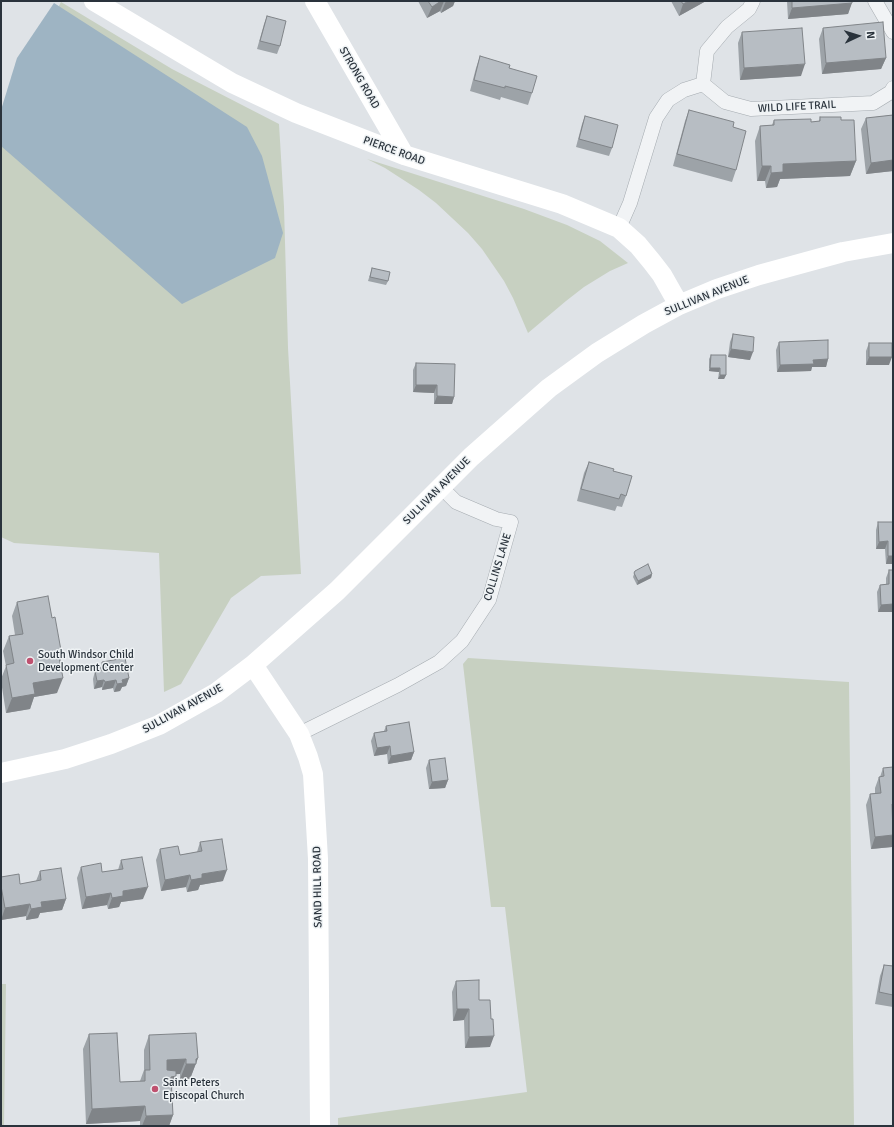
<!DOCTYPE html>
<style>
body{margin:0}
#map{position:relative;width:894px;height:1127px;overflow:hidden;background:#dfe3e7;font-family:Signika,sans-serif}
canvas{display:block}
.frame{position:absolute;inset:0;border:2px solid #2a333c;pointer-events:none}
.north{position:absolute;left:838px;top:16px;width:40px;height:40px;-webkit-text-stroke:3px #eef2f4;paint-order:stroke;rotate:86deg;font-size:11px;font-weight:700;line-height:16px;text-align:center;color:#2a333c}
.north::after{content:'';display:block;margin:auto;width:14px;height:18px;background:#2a333c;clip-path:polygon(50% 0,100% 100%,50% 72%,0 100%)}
</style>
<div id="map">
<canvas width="894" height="1127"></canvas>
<div class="frame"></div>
<div class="north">N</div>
</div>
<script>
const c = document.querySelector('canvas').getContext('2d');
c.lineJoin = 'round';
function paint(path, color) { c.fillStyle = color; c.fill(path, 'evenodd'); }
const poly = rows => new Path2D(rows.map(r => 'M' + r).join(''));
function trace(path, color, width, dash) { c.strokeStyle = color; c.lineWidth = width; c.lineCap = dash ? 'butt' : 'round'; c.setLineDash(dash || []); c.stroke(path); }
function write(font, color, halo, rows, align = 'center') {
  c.font = font + ' Signika,sans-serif'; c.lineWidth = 3; c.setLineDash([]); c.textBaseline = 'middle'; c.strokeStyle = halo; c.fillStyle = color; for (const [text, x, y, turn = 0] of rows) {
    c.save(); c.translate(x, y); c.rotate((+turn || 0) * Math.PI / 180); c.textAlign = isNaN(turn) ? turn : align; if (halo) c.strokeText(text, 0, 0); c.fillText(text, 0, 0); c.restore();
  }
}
paint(poly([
 [61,2,172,69,279,124,284,207,288,348,301,574,261,576,231,598,181,684,164,692,159,553,14,543,1,537,1,119],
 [367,159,524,209,567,225,600,241,628,263,610,271,584,287,566,301,528,333,513,298,504,281,482,249,468,233,436,203,419,190,385,168],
 [468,658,849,682,854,1126,338,1126,338,1118,527,1092,505,907,491,907,463,664],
 [1,984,6,984,4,1126,1,1126]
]), '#c7d0c1');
paint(poly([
 [54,3,247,127,262,156,283,233,275,258,182,304,1,146,1,110,17,58]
]), '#9eb4c3');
const street = poly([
 [875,1,893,32],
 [703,84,725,102,751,109,873,103,891,92,893,88],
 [703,84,707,51,727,27,749,9,753,1],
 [619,228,630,203,656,118,668,100,684,90,703,84],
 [299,734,398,685,439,662,462,641,489,600,511,522,496,519,456,502,441,487]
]);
trace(street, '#a5abb0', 15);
trace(street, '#f1f3f5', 14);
trace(poly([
 [94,1,232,83,296,113,404,155,562,204,619,228,638,245,652,262,662,275,679,305],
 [315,1,404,155],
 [253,665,299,734,308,757,313,774,318,859,320,1126],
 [1,773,65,759,111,744,159,725,216,693,253,665,337,591,471,457,549,388,597,353,644,324,679,305,717,289,759,275,843,252,893,243]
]), '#fff', 20);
paint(poly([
 [418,1,455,1,453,6,441,13,440,11,427,18],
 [671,1,706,1,679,16],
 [787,1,852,1,848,14,788,19],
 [267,16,280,46,277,54,257,49,264,24],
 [823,28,886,58,881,69,822,74,819,39],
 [742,32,801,76,740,80,738,43],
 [480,56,509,68,532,93,528,105,501,97,500,100,470,91,476,68],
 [689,110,733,127,736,170,732,182,673,166,685,121],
 [893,115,893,171,866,174,861,129,866,118],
 [585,116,612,148,609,156,576,147,582,124],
 [820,117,841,120,856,161,850,176,780,179,777,187,766,188,765,181,757,181,755,141,760,126,772,125,774,120,811,122,819,121],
 [372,268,388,281,386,285,368,281],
 [733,334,750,360,728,357,730,342],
 [779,342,828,359,826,367,812,367,811,371,777,372,776,350],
 [869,343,889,365,866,365,866,351],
 [711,355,726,375,724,379,718,379,719,372,709,371,709,359],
 [416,363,454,397,452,404,434,404,434,393,413,392,413,370],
 [589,462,613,471,626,496,622,507,617,506,615,511,577,501,584,473],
 [878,522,893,522,893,564,886,564,885,549,876,549,876,530],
 [889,570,893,612,878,612,877,592,880,585,886,584,886,578],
 [635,571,652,574,651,578,637,585,633,577],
 [17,602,60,662,57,693,34,697,30,709,6,713,1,681,1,679,6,666,3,651,9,636,15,635,12,616],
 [102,662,129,678,126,686,122,687,120,691,114,692,113,688,102,690,102,687,94,689,93,679,95,671,99,671],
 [386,726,414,752,411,760,388,764,387,754,374,756,371,741,374,733,384,731],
 [429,760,448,780,445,788,429,789,426,768],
 [883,768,892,847,871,849,866,805,870,794,875,793,875,788,879,777,880,777],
 [200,842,223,881,200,885,198,890,187,892,186,887,161,891,156,860,160,849,180,855,197,852],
 [121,860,143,899,121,902,119,907,108,909,107,905,82,909,77,878,81,867,102,872,118,870],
 [40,871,66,899,62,910,40,913,38,918,26,920,26,916,1,920,1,877,20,884,36,881],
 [893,964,893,1007,875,1004,880,976,884,965,892,966],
 [456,981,479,1000,491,1019,490,1047,465,1048,464,1020,453,1021,452,992],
 [89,1034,120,1082,140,1081,144,1070,144,1050,149,1035,198,1058,190,1079,180,1079,180,1074,176,1074,171,1090,173,1115,169,1126,140,1126,140,1121,86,1124,83,1049]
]), '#9da3a8');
paint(poly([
 [441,1,444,1,440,11,427,18,432,7],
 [446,1,455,1,453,6,441,13],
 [689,1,706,1,679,16,683,4],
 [852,3,848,14,788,19,792,8],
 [886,58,881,69,822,74,826,63],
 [805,64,801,76,740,80,744,68],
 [893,160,893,171,866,174,871,163],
 [856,161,850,176,780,179,777,187,766,188,771,173,783,164],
 [762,166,771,166,765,181,757,181],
 [731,349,753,352,750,360,728,357],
 [869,357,892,357,889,365,866,365],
 [828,359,826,367,812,367,811,371,777,372,780,365,813,360],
 [710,368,720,368,719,372,709,371],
 [720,375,726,375,724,379,718,379],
 [416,385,437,385,434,393,413,392],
 [437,396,454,397,452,404,434,404],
 [888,541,885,549,876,549,879,542],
 [888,556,893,556,893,564,886,564],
 [652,574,651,578,637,585,638,581],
 [893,604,893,612,878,612,881,605],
 [62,656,57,671,59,657],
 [63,678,57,693,34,697,30,709,6,713,12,698,33,683],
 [129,678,126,686,122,687,120,691,114,692,117,684,122,680],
 [104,680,102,687,94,689,97,681],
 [116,680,113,688,102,690,105,682],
 [390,746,387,754,374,756,377,748],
 [414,752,411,760,388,764,391,756],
 [448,780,445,788,429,789,432,782],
 [893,835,893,843,892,847,871,849,875,837],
 [227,870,223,881,200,885,198,890,187,892,191,880,202,874],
 [190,875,186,887,161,891,165,880],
 [148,887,143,899,121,902,119,907,108,909,112,898,123,891],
 [111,893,107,905,82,909,86,897],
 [66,899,62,910,40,913,38,918,26,920,31,909,41,902],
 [30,904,26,916,1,920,5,908],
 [457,1009,469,1009,464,1020,453,1021],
 [494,1036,490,1047,465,1048,469,1037],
 [198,1058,190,1079,180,1079,186,1064],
 [186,1059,180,1074,161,1075,167,1060],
 [176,1076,171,1091,171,1077],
 [145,1106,140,1121,86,1124,92,1109],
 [173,1115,169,1126,142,1126,146,1116]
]), '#808488');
const building = poly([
 [428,1,441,1,432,7,428,1],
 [681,1,689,1,683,4,681,1],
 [792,1,852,1,852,3,792,8,792,1],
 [267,16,286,21,280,46,260,41,267,16],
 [883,22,886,58,826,63,823,28,883,22],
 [802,28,805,64,744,68,742,32,802,28],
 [480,56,510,65,509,68,537,76,532,93,505,86,505,88,474,80,480,56],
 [689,110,734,122,733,127,746,131,736,170,677,154,689,110],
 [893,115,893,160,871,163,866,118,893,115],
 [585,116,618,125,612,148,579,139,585,116],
 [820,117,841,117,841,120,854,120,856,161,783,164,783,172,771,173,771,166,762,166,760,126,774,125,774,120,811,119,811,122,820,121,820,117],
 [372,268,390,272,388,281,370,277,372,268],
 [733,334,754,337,753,352,731,349,733,334],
 [828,340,828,359,813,360,814,364,780,365,779,342,828,340],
 [869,343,892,343,892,357,869,357,869,343],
 [711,355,726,355,726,375,720,375,720,368,710,368,711,355],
 [416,363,455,364,454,397,437,396,437,385,416,385,416,363],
 [589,462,614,469,613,471,632,476,626,496,621,494,619,499,581,489,589,462],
 [878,522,893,522,893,556,888,556,888,541,879,542,878,522],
 [648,564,652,574,638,581,634,573,635,571,648,564],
 [889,570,893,570,893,604,881,605,880,585,889,584,889,570],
 [48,596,52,618,55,617,62,656,59,657,63,678,33,683,35,694,12,698,6,665,14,663,9,636,23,634,17,602,48,596],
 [125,658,129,678,122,680,123,683,117,684,116,680,105,682,104,680,97,681,95,671,103,670,102,662,125,658],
 [409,722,414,752,391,756,390,746,377,748,374,733,387,731,386,726,409,722],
 [445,758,448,780,432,782,429,760,445,758],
 [893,767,893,804,892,804,893,835,875,837,870,794,881,793,879,777,884,776,883,768,893,767],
 [222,839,227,870,202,874,202,878,191,880,190,875,165,880,160,849,178,846,180,855,202,851,200,842,222,839],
 [142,857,148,887,123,891,123,896,112,898,111,893,86,897,81,867,101,863,102,872,123,869,121,860,142,857],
 [61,868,66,899,41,902,42,907,31,909,30,904,5,908,1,886,1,877,19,874,20,884,41,880,40,871,61,868],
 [884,965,893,966,893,995,879,992,884,965],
 [479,980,479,1000,490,1000,491,1019,493,1019,494,1036,469,1037,469,1009,457,1009,456,981,479,980],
 [117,1033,120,1082,145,1081,145,1070,150,1070,149,1035,196,1033,198,1058,196,1059,196,1064,186,1064,186,1059,167,1060,167,1070,176,1071,176,1076,171,1077,173,1115,146,1116,145,1106,92,1109,89,1034,117,1033]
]);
paint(building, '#b7bdc3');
trace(building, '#808488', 1);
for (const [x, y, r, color] of [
 [30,661,4,"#bf516f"],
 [155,1089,4,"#bf516f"]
]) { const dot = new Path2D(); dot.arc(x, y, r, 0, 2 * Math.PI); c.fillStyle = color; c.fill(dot); trace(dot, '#eef2f4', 1.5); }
write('11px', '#2a333c', '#eef2f4', [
 ["STRONG ROAD",359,78,60],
 ["WILD LIFE TRAIL",797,107,-3],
 ["PIERCE ROAD",394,151,20],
 ["SULLIVAN AVENUE",707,296,-22],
 ["SULLIVAN AVENUE",437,491,-45],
 ["COLLINS LANE",498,567,-73],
 ["SULLIVAN AVENUE",183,709,-29],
 ["SAND HILL ROAD",318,887,-91]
]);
write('11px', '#2a333c', '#eef2f4', [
 ["South Windsor Child",38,655],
 ["Development Center",38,668],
 ["Saint Peters",163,1083],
 ["Episcopal Church",163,1096]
], 'left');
</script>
